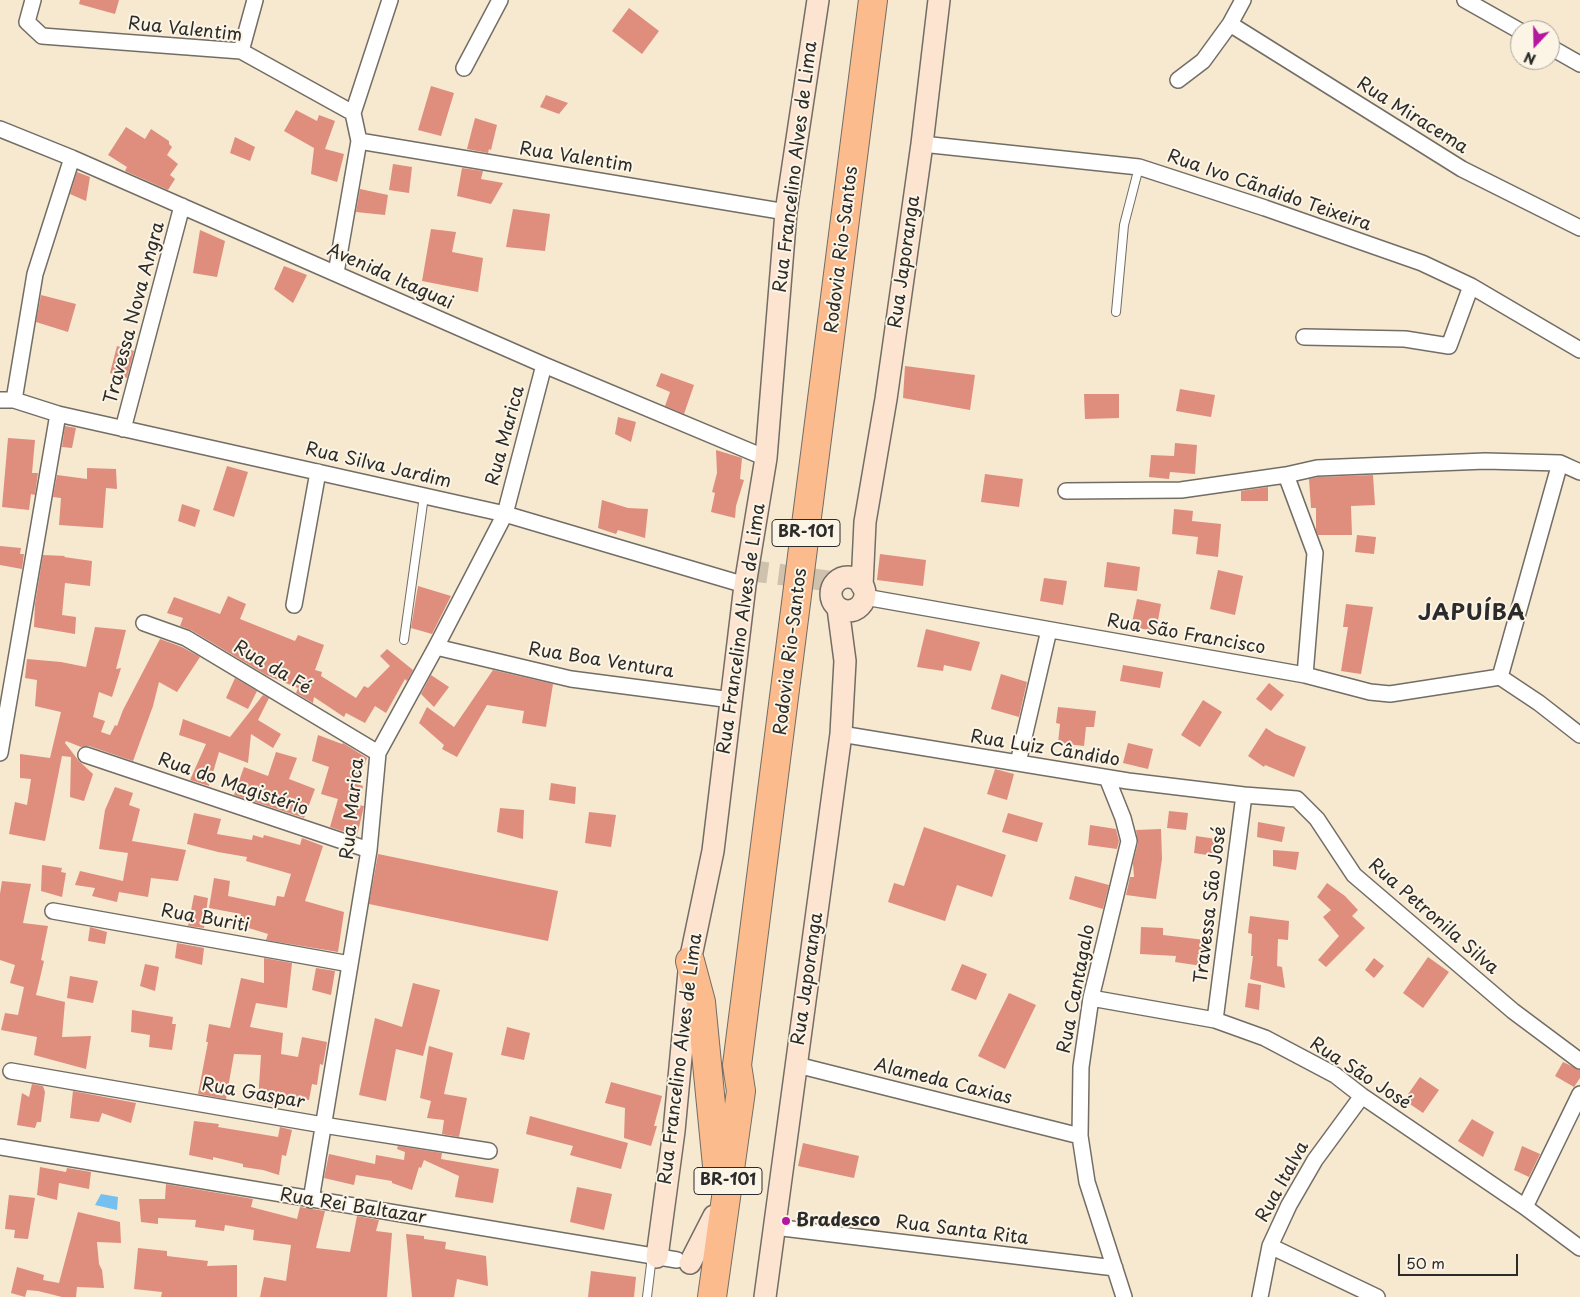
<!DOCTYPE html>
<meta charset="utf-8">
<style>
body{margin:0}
#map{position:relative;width:1580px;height:1297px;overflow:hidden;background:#f7e8d0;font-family:"Playpen Sans",sans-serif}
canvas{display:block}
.north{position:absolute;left:1510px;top:20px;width:50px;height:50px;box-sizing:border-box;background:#fcf5e5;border:1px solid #a8a49b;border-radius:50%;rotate:201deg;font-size:14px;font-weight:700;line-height:20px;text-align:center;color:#2b2b2b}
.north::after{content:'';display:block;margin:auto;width:18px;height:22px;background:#b5179e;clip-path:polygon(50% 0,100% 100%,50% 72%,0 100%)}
.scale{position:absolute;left:1398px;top:1254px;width:120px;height:22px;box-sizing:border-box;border:2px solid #2b2b2b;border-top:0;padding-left:6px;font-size:15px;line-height:18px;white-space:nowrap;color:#2b2b2b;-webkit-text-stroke:4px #fcf5e5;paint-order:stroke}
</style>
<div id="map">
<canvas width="1580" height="1297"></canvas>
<div class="north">N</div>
<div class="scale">50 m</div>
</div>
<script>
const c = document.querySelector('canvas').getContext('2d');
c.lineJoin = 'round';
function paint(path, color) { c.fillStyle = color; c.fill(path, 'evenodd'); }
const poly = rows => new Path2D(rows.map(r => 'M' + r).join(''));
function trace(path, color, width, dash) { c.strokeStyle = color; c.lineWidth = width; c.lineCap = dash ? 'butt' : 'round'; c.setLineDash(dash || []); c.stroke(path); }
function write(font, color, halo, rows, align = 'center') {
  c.font = font + ' "Playpen Sans",sans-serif'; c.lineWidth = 4; c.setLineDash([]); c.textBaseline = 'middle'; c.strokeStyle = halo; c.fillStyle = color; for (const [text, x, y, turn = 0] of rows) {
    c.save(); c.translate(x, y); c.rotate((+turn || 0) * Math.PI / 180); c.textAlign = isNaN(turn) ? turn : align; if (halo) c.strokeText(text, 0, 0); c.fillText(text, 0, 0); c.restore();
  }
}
paint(poly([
 [101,1194,118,1197,117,1210,95,1205]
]), '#75c0ef');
paint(poly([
 [80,0,119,0,115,14,79,4],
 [629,8,659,31,642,54,612,31],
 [431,86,454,93,441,136,418,130],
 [546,95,568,103,559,114,540,107],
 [296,110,317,121,319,115,335,121,325,149,344,154,337,182,311,174,314,148,284,131],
 [475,118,497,125,491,150,489,149,488,153,467,149],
 [126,127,145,139,151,129,169,141,169,144,172,147,167,155,178,164,170,175,175,179,168,190,125,171,127,167,108,155],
 [235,137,255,147,250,161,230,153],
 [393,164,412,167,409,193,389,190],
 [462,168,483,171,481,179,503,183,491,204,457,196],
 [77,172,90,177,86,201,70,194],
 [360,189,388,195,385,215,356,212],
 [513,209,550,214,545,251,506,247],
 [431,229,456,232,452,252,483,258,478,292,422,281],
 [200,230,225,241,217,277,193,273],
 [284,266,307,275,293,303,274,289],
 [41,295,76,304,68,332,36,322],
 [117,346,134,351,127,378,110,373],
 [905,366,975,375,970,410,903,398],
 [661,373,694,385,684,414,665,406,670,392,656,386],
 [1180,389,1215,395,1211,417,1176,411],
 [1084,394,1119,394,1119,418,1085,419],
 [618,417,636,422,631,442,615,434],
 [65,426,76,428,72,448,62,447],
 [8,438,35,440,32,473,38,473,35,495,31,494,29,510,2,507],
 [1175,443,1197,445,1195,474,1170,472,1169,479,1149,477,1151,455,1174,456],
 [716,450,742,458,740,479,744,480,736,506,735,518,711,512,715,493,712,492,717,473],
 [227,466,248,472,234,517,213,510],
 [87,468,116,469,117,489,106,488,103,528,59,525,61,498,53,497,57,475,87,479],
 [985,474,1023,479,1019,507,981,502],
 [1373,475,1375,505,1351,506,1352,535,1318,535,1316,530,1316,508,1311,508,1309,479,1318,477],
 [1268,487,1268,501,1241,501,1241,491],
 [602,500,628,508,648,509,645,538,618,530,616,534,598,528],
 [182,504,200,510,195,527,178,521],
 [1174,509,1193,511,1192,521,1221,524,1218,557,1196,554,1198,537,1172,534],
 [1357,535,1376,537,1374,554,1355,552],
 [0,546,21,548,20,554,24,554,22,569,0,565],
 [880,554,926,560,923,586,877,580],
 [43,555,65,556,64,557,92,561,90,586,65,583,62,615,76,617,75,634,34,627,35,604],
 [1107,562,1140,567,1137,591,1104,587],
 [1218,570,1243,576,1235,615,1210,609],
 [1044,578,1067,581,1063,605,1040,601],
 [418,586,451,596,432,634,411,628],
 [228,596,246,604,240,619,295,641,298,635,324,645,315,670,322,672,321,676,356,698,364,686,368,688,390,666,380,656,387,649,413,670,407,681,405,679,386,713,375,706,365,723,346,713,344,717,314,697,313,703,296,693,298,688,266,675,191,630,180,626,183,618,167,613,174,597,220,614],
 [1137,599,1161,604,1156,631,1131,627],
 [1346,604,1373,607,1361,674,1341,671,1348,627,1343,627],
 [95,627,126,630,116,669,121,668,112,697,99,692,93,717,105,721,101,732,110,735,115,725,117,726,123,710,160,639,182,647,200,657,177,692,159,682,153,706,133,761,89,746,81,747,66,741,65,743,79,761,93,774,84,801,70,797,71,757,62,756,45,841,9,834,15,802,27,805,31,779,20,778,20,754,50,758,61,712,35,706,37,680,25,678,27,659,61,662,86,667],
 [926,629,980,642,971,671,944,665,943,671,917,667],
 [1123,665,1163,672,1160,688,1120,681],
 [493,670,553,684,546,727,522,723,524,711,487,705,457,757,442,749,444,745,419,723,427,707,454,727],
 [1001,674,1027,682,1019,717,991,709],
 [431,675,449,687,434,707,421,694],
 [235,678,257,691,248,709,226,698],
 [1269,683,1284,695,1271,711,1256,699],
 [263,695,269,698,258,720,281,734,273,748,251,734,248,763,219,752,209,786,190,780,206,744,179,735,183,719,230,737],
 [1203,700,1222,712,1200,747,1181,735],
 [1058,707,1096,711,1094,727,1086,727,1084,746,1058,743,1060,724,1056,723],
 [1266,728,1275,734,1306,747,1294,777,1265,765,1264,767,1248,756],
 [318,735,342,744,343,743,367,758,357,784,363,786,358,805,364,806,357,836,330,827,338,799,321,794,329,767,312,761],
 [1128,743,1153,749,1148,769,1123,763],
 [276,752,297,758,289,779,315,789,304,818,234,795,244,767,268,776],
 [995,769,1014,774,1007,800,987,794],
 [551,783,576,787,575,804,549,800],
 [115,787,133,793,129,805,140,809,132,841,186,850,178,881,151,878,148,897,119,892,117,902,92,896,95,888,75,885,80,871,123,881,128,853,99,849,105,810],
 [500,808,524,810,523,839,497,832],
 [1169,811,1188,813,1186,830,1167,828],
 [589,812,616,815,611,847,585,843],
 [194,813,221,819,217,834,252,840,253,835,263,838,264,835,300,845,302,838,323,846,305,901,344,912,338,952,266,940,268,934,239,925,241,914,209,908,214,878,230,881,228,896,275,906,277,896,284,897,291,874,246,861,247,857,218,852,187,844],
 [1008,813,1043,823,1037,842,1002,832],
 [1258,822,1285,827,1282,842,1257,837],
 [1090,825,1116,829,1119,841,1117,849,1088,845],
 [924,827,1006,855,992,897,957,885,945,921,888,902,894,883,904,886],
 [1161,829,1162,859,1156,899,1126,895,1130,877,1134,877,1133,863,1138,843,1136,830],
 [1196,836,1223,840,1220,857,1194,853],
 [1273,850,1299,852,1296,870,1273,866],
 [378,854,558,891,548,941,369,904],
 [42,865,62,868,61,872,66,873,62,897,41,891],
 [1075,876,1109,885,1103,909,1069,899],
 [2,881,31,884,23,923,48,926,41,960,44,961,36,995,65,1002,62,1037,91,1036,86,1069,34,1055,37,1037,1,1030,5,1013,18,1015,24,987,10,983,15,965,0,960,0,894],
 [1327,883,1345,896,1358,910,1352,916,1365,928,1326,967,1318,960,1339,936,1323,917,1331,910,1317,897],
 [194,895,208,898,204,928,188,926],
 [1250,916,1289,921,1288,940,1278,939,1277,966,1282,967,1285,988,1250,979,1253,956,1251,956,1252,934,1248,933],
 [90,927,107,932,105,944,88,941],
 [1141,927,1163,928,1163,935,1205,940,1202,966,1175,962,1176,956,1140,954],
 [177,943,204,948,202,965,175,958],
 [1428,957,1449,972,1423,1008,1403,993],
 [264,958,292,963,287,1008,256,1003,250,1027,283,1033,281,1054,298,1057,302,1037,327,1042,323,1065,320,1064,317,1085,312,1084,309,1100,284,1096,282,1106,258,1102,261,1055,234,1054,226,1099,198,1094,208,1042,206,1042,209,1024,230,1028,241,978,264,983],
 [1374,958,1384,966,1374,978,1365,970],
 [145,964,159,967,155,991,140,986],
 [962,964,987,974,976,1000,951,990],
 [316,968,335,971,331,995,312,990],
 [70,976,98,981,93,1003,67,998],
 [413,983,440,990,423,1056,396,1049,386,1101,359,1095,375,1018,402,1027],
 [1248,983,1261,985,1259,1010,1245,1007],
 [1009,993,1036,1005,1005,1069,978,1056],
 [132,1010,173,1017,172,1024,176,1024,172,1050,149,1047,150,1035,131,1032],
 [507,1027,530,1033,524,1060,501,1055],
 [429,1046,453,1053,444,1094,467,1098,459,1137,442,1134,444,1120,427,1118,431,1101,420,1098],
 [1563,1062,1580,1070,1580,1078,1574,1087,1555,1076],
 [1420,1077,1439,1090,1423,1113,1404,1100],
 [611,1082,662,1096,654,1126,657,1126,651,1146,624,1138,625,1108,605,1103],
 [32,1084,43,1086,45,1092,41,1122,37,1122,35,1128,17,1125,22,1093,29,1097],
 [73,1091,136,1103,131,1123,102,1113,99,1122,70,1118],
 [530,1116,628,1143,621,1169,570,1155,573,1146,526,1134],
 [1472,1119,1494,1132,1483,1157,1458,1141],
 [194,1121,219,1124,218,1127,278,1137,280,1127,292,1130,286,1156,282,1155,279,1175,263,1170,243,1167,243,1164,213,1157,213,1160,189,1155],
 [803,1143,859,1156,854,1178,798,1166],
 [398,1146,442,1153,441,1159,499,1169,493,1203,455,1197,459,1176,424,1160,421,1168,419,1167,412,1190,392,1183,392,1181,356,1175,354,1185,324,1178,329,1154,375,1164,376,1155,404,1160,405,1152,397,1149],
 [1522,1146,1540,1154,1529,1177,1514,1170],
 [40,1167,66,1172,67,1168,91,1172,89,1189,59,1183,57,1200,37,1195],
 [166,1184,253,1199,251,1207,297,1219,300,1207,325,1211,316,1248,350,1252,357,1216,379,1220,376,1231,392,1233,387,1297,260,1297,264,1277,286,1281,291,1245,253,1240,254,1230,225,1225,224,1231,195,1227,196,1220,158,1218,158,1224,141,1222,139,1199,165,1199],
 [577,1187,612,1194,604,1230,570,1222],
 [9,1195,35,1198,28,1239,14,1238,15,1230,5,1229],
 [78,1212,120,1222,121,1243,97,1242,99,1264,102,1270,104,1288,77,1287,76,1297,62,1297,38,1291,27,1290,25,1297,11,1293,17,1267,44,1275,43,1280,59,1283],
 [406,1234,424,1236,424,1239,446,1242,445,1249,486,1256,488,1286,457,1279,454,1297,412,1297],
 [138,1248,167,1251,167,1256,208,1261,207,1266,237,1265,237,1297,161,1297,162,1292,134,1289],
 [591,1271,636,1277,634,1297,588,1297]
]), '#df8d7d');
trace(poly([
 [747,570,836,582]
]), '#cec2af', 21, [21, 11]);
const lane = poly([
 [1116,312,1124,225,1139,167],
 [404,640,424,496],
 [647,1297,652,1256]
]);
const street = poly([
 [33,0,27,22,42,36,241,51,353,113],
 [1465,0,1520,31],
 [1230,24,1462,169,1580,228],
 [1550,47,1580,64],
 [241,51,255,0],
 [464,68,500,0],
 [1178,80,1203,61,1230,24,1243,0],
 [0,129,72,158,544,365,766,458],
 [359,141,786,212],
 [922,144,1139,167,1265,208,1422,263,1471,286,1580,350],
 [336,273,359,141,353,113,390,0],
 [1304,337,1405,339,1449,346,1471,286],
 [0,400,14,400,58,414,505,514,745,585],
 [14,400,35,274,72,158],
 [123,429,182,206],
 [1286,475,1315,553,1305,675],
 [1066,491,1181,490,1286,475,1317,468,1485,461,1560,463,1580,472],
 [865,597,1305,675,1370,692,1390,694,1500,677],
 [294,605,318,472],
 [144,623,186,638,378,753],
 [436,647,571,679,732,700],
 [1500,677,1560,463],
 [1500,677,1539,703,1580,735],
 [841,734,1128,781,1244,795,1297,799,1317,819,1354,875,1513,1011,1580,1061],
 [0,753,58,414],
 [86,755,369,850],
 [1018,763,1049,630],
 [1107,778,1123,818,1129,841,1091,998,1081,1067,1080,1136,1087,1182,1124,1297],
 [53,911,350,964],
 [1091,998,1215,1020,1265,1038,1335,1075,1362,1096,1525,1207,1580,1248],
 [1215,1020,1244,795],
 [797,1065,1080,1136],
 [11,1071,323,1125,489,1151],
 [0,1147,677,1260],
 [311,1200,369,850,378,753,436,647,505,514,544,365],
 [1525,1207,1580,1094],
 [774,1227,1115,1268],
 [1270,1246,1377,1297],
 [1260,1297,1270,1246,1289,1205,1315,1160,1362,1096]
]);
const secondary = poly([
 '831 594a17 17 0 1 1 34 0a17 17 0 1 1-34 0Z',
 [862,586,865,522,886,399,922,144,939,0],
 [657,1257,674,1131,690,961,713,851,745,585,766,458,786,212,818,0],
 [690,1263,714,1216],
 [765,1297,841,734,845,661,838,608]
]);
const highway = poly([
 [690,961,701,1002,718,1176],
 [712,1297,741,1091,737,1065,873,0]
]);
trace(lane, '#726d65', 10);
trace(street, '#726d65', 18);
trace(secondary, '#726d65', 24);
trace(highway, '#726d65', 30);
trace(lane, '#fff', 8);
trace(street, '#fff', 15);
trace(secondary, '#fde4d1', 21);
trace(highway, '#fbbb8c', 28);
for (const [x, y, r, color] of [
 [786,1221,5,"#b5179e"]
]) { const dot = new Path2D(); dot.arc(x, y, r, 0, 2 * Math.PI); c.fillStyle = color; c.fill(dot); trace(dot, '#fcf5e5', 2); }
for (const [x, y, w] of [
 [806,533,68],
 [728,1181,68]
]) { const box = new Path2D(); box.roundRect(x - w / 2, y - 13.5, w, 27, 4); c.fillStyle = '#fcf5e5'; c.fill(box); trace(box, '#2b2b2b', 1); }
write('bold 16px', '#2b2b2b', null, [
 ["BR-101",806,533],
 ["BR-101",728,1181]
]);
write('18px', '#2b2b2b', '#fcf5e5', [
 ["Rua Valentim",185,30,6],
 ["Rua Miracema",1412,116,32],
 ["Rua Valentim",576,158,9],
 ["Rua Francelino Alves de Lima",796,167,-83],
 ["Rua Ivo Cãndido Teixeira",1269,191,19],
 ["Rodovia Rio-Santos",842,250,-83],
 ["Rua Japoranga",905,262,-82],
 ["Avenida Itaguai",390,277,24],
 ["Travessa Nova Angra",135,313,-75],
 ["Rua Marica",506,436,-75],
 ["Rua Silva Jardim",378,466,13],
 ["Rua Francelino Alves de Lima",742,629,-82],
 ["Rua São Francisco",1186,635,10],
 ["Rodovia Rio-Santos",791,652,-83],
 ["Rua Boa Ventura",601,661,9],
 ["Rua da Fé",272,668,31],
 ["Rua Luiz Cândido",1045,749,9],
 ["Rua do Magistério",233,785,19],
 ["Rua Marica",353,809,-84],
 ["Travessa São José",1211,905,-83],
 ["Rua Petronila Silva",1433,917,41],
 ["Rua Buriti",205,919,10],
 ["Rua Japoranga",808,979,-82],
 ["Rua Cantagalo",1077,989,-79],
 ["Rua Francelino Alves de Lima",681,1059,-83],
 ["Rua São José",1360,1074,33],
 ["Alameda Caxias",943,1082,14],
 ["Rua Gaspar",253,1094,10],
 ["Rua Italva",1283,1182,-61],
 ["Rua Rei Baltazar",353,1207,9],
 ["Rua Santa Rita",962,1231,7]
]);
write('bold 18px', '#2b2b2b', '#fcf5e5', [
 ["Bradesco",796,1221]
], 'left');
c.letterSpacing = '1px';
write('bold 22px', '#2b2b2b', '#fcf5e5', [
 ["JAPUÍBA",1472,614]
]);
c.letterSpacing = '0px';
</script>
